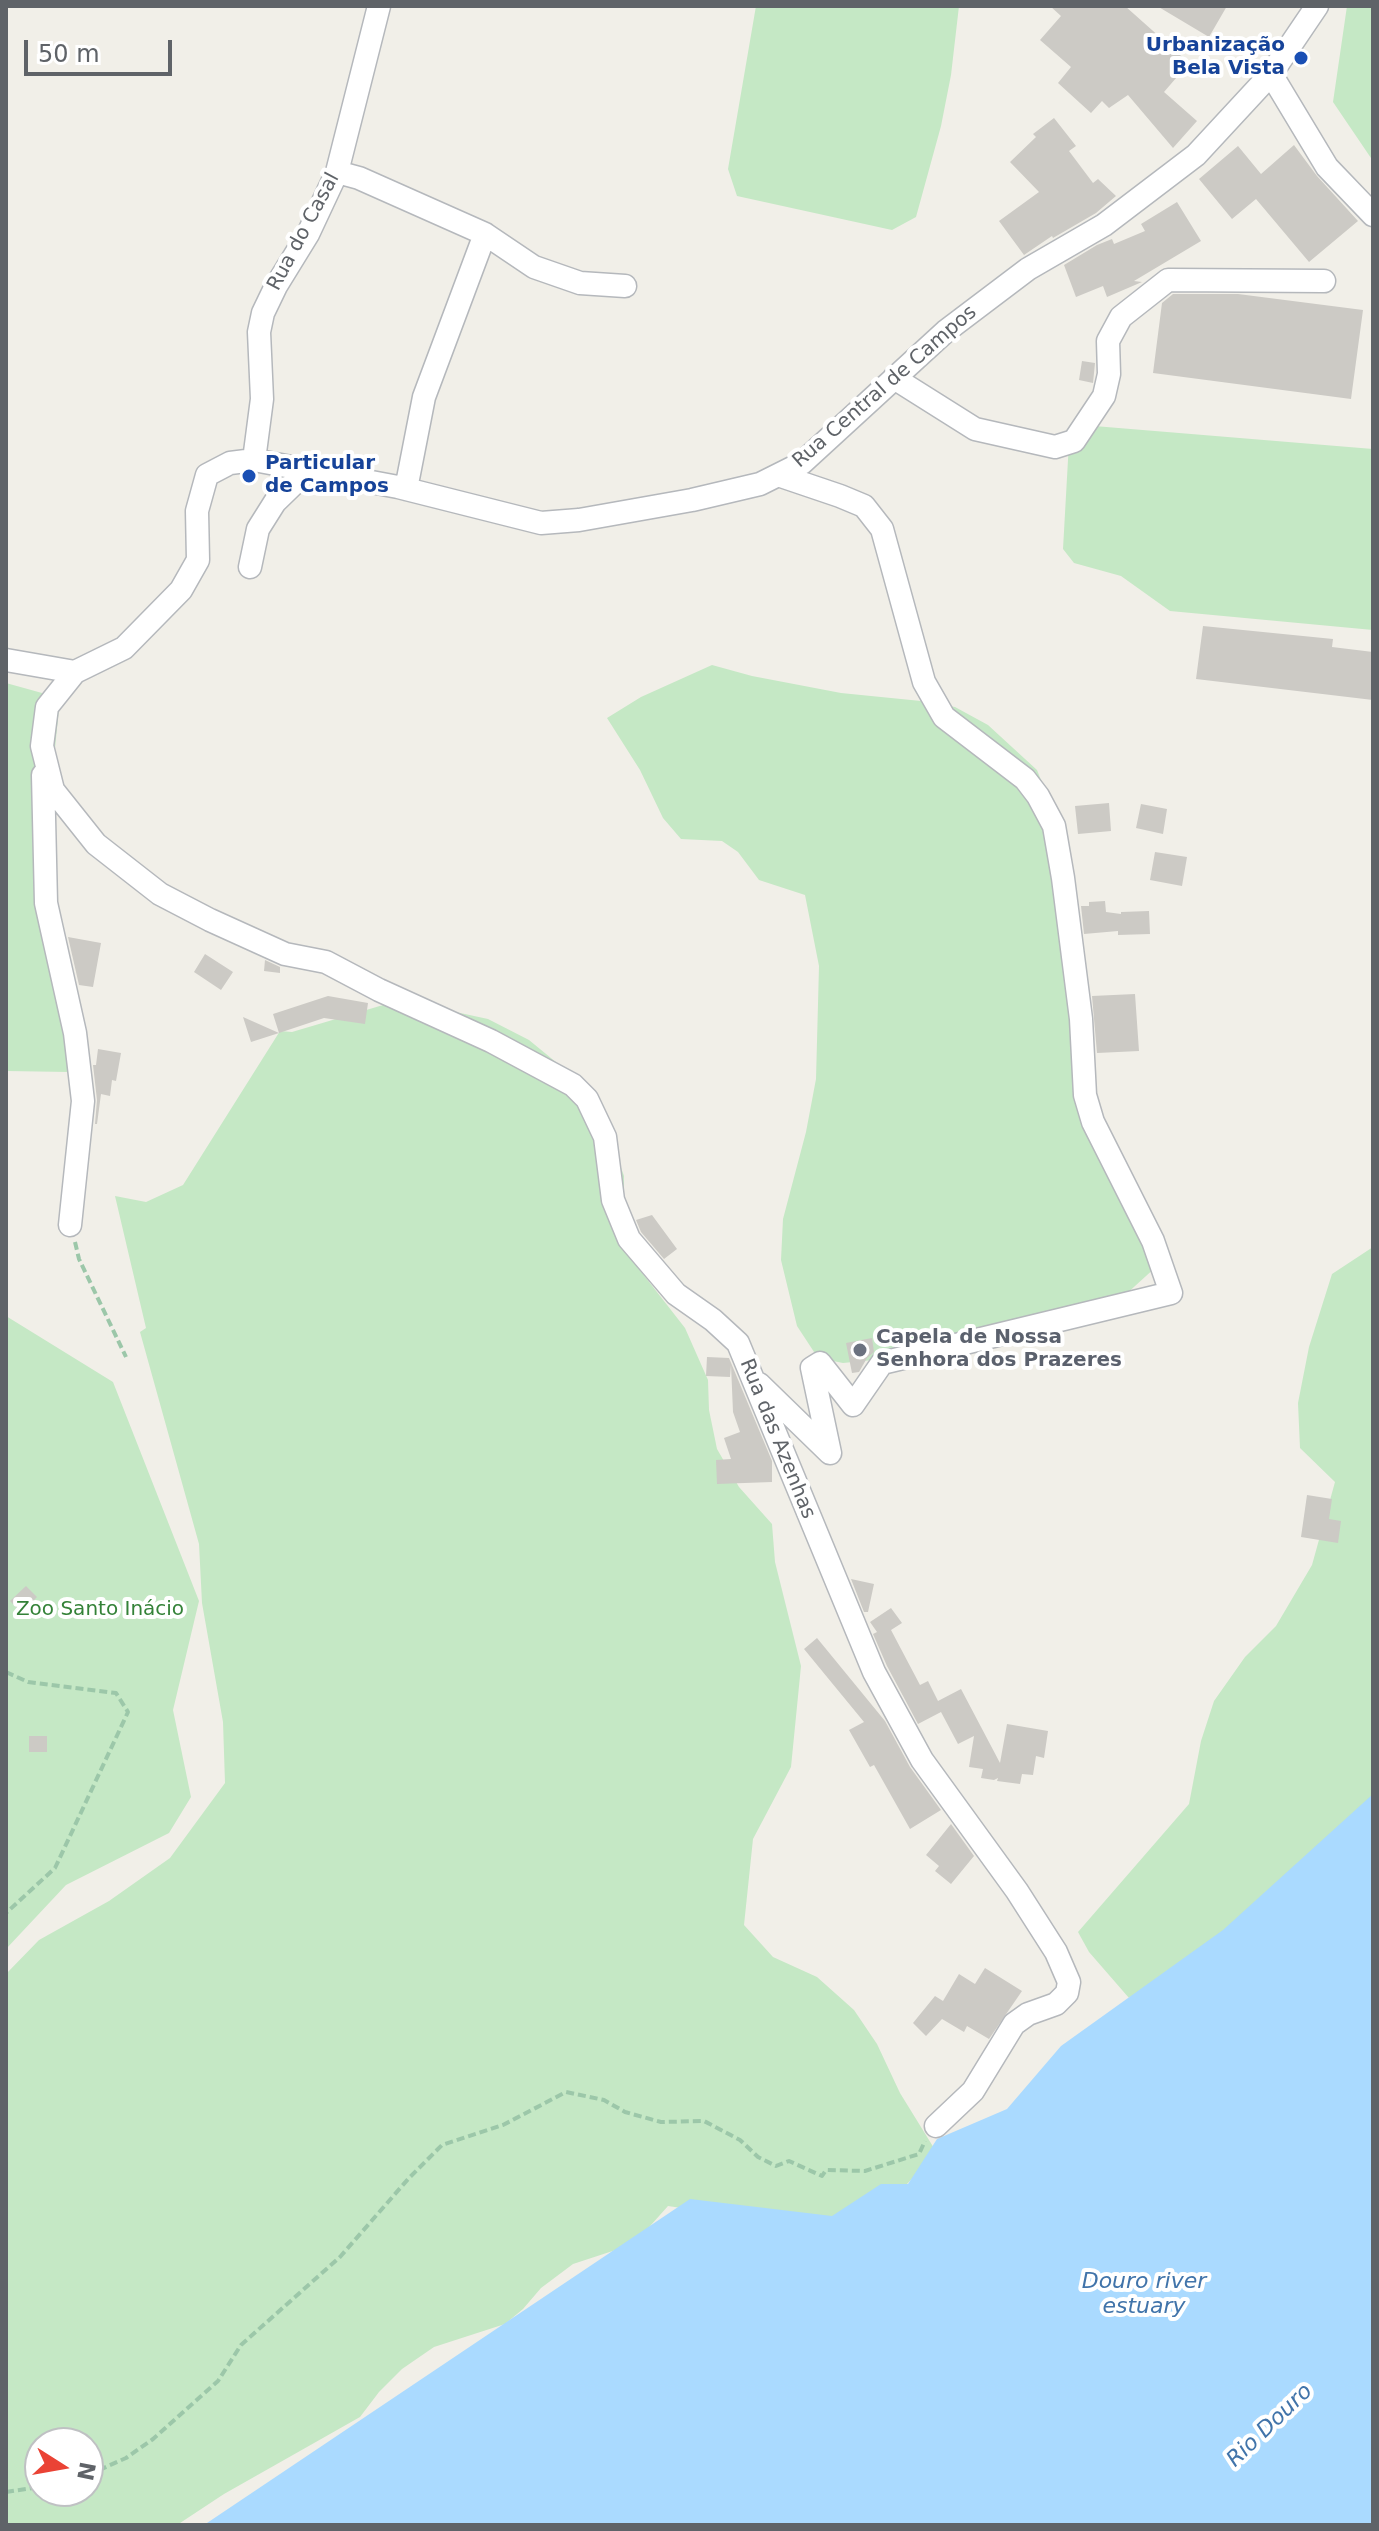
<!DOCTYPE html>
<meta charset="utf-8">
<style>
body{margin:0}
#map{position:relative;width:1379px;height:2531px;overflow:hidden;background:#f1efe8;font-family:"DejaVu Sans",sans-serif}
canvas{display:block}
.frame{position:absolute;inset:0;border:8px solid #5f6368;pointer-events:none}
.north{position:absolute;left:24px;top:2427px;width:80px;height:80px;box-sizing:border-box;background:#fff;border:2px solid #bfc1c3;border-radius:50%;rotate:101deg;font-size:22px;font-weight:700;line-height:32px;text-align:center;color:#5f6368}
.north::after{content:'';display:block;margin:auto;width:28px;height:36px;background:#ea4335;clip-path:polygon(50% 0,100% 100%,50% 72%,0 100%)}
.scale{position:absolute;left:24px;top:40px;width:148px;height:36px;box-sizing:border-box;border:4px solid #5f6368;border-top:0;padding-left:10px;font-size:24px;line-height:28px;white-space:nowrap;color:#5f6368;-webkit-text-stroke:6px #fff;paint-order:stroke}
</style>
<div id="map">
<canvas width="1379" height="2531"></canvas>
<div class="frame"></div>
<div class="north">N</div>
<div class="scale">50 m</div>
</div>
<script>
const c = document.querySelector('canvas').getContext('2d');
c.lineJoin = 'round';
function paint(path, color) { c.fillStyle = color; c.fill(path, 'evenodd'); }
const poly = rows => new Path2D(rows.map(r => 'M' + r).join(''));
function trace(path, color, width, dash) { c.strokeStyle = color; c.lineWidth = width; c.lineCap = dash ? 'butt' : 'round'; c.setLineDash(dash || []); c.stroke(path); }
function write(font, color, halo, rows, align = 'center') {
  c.font = font + ' "DejaVu Sans",sans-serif'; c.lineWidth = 8; c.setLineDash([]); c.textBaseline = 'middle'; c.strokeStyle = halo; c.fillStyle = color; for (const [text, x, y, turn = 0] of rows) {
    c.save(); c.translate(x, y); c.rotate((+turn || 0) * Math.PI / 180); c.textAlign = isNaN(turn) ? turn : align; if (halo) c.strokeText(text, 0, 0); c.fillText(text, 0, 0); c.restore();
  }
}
paint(poly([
 [756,6,959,6,951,75,941,126,916,217,892,230,737,196,728,169],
 [1347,6,1373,6,1373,161,1333,102],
 [1070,424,1373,449,1373,630,1170,611,1121,576,1074,563,1063,549],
 [712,665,752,676,841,693,921,701,955,707,988,725,1037,770,1049,800,1088,1128,1157,1266,1101,1317,903,1357,843,1363,818,1358,797,1326,781,1260,783,1219,806,1132,816,1079,819,966,805,895,759,880,738,852,722,841,681,839,663,818,640,770,607,718,641,697],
 [6,683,60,698,40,900,81,1046,69,1072,6,1071],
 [400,1000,488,1019,529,1040,557,1063,587,1095,610,1136,624,1176,624,1227,639,1269,685,1328,708,1380,709,1410,717,1449,739,1487,772,1524,775,1562,801,1666,791,1767,753,1839,744,1925,773,1957,817,1977,854,2010,877,2044,900,2093,937,2153,907,2184,875,2209,835,2217,688,2209,668,2206,634,2244,573,2264,541,2288,523,2309,505,2324,434,2347,402,2369,379,2392,360,2417,224,2494,177,2525,6,2525,6,1974,39,1940,109,1901,170,1858,225,1783,223,1722,202,1603,199,1544,140,1332,146,1328,115,1196,146,1202,183,1185,280,1031,292,1032],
 [40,2443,88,2443,88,2491,40,2491],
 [1373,1247,1373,1802,1221,1938,1129,1998,1089,1952,1078,1932,1189,1804,1201,1741,1214,1701,1245,1657,1276,1626,1312,1565,1335,1482,1300,1448,1298,1403,1309,1347,1332,1274],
 [6,1316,113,1382,199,1601,173,1710,191,1797,169,1833,66,1885,6,1949]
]), '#c5e8c5');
paint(poly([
 [1373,1794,1373,2525,204,2525,690,2199,832,2216,881,2184,908,2184,937,2139,1007,2109,1061,2046,1223,1930]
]), '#aadaff');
paint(poly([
 [1050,6,1125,6,1189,63,1164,92,1197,121,1173,148,1128,95,1109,108,1102,101,1091,113,1058,83,1071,67,1040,40,1061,16],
 [1157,6,1227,6,1209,37],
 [1054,118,1076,146,1069,151,1093,183,1098,179,1116,196,1096,213,1053,238,1052,236,1024,255,999,221,1039,192,1010,162,1036,137,1033,134],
 [1294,145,1317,176,1358,221,1309,262,1256,199,1232,219,1199,179,1238,146,1261,174],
 [1177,202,1201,241,1134,281,1142,282,1107,297,1103,286,1076,297,1064,265,1097,245,1112,239,1114,244,1145,231,1141,224],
 [1173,294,1238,294,1363,310,1351,399,1153,373,1162,303],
 [1082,361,1095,363,1093,383,1079,380],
 [1203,626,1333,639,1332,647,1373,652,1373,700,1196,679],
 [1109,803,1111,831,1078,834,1075,806],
 [1141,804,1167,809,1163,834,1136,828],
 [1155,852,1187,857,1182,886,1150,880],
 [1105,901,1106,912,1121,914,1121,912,1149,911,1150,934,1118,935,1118,931,1084,934,1081,906,1089,906,1089,902],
 [68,937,101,943,93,987,79,985],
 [205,954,233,972,221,990,194,972],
 [265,960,280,967,280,973,264,971],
 [1135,994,1139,1051,1097,1053,1092,996],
 [328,996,368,1003,365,1024,324,1018,279,1033,273,1014],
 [243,1017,279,1033,251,1042],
 [98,1049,121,1053,116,1081,112,1080,110,1096,101,1094,97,1124,95,1124,97,1100,93,1065,96,1065],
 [652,1215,677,1249,664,1259,641,1232,636,1220],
 [872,1338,874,1352,867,1358,859,1372,852,1373,846,1343],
 [707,1357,729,1358,772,1461,772,1482,717,1484,716,1460,731,1459,724,1438,740,1432,733,1412,731,1365,730,1377,706,1376],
 [1307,1495,1332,1499,1329,1519,1341,1521,1338,1543,1301,1537],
 [851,1579,874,1584,868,1612,864,1612],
 [26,1586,37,1597,22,1613,10,1601],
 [891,1608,902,1623,891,1630,920,1685,928,1681,938,1701,961,1689,1000,1763,1007,1724,1048,1731,1044,1758,1036,1756,1033,1775,1022,1774,1020,1784,997,1781,998,1778,994,1780,981,1778,983,1769,969,1767,974,1736,958,1744,941,1712,918,1724,887,1666,873,1634,877,1632,870,1622],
 [817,1638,885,1721,910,1767,941,1810,910,1829,874,1765,870,1767,849,1730,864,1722,804,1649],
 [29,1736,47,1736,47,1752,29,1752],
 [951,1824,974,1856,951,1884,935,1871,939,1866,926,1855],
 [985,1968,1022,1991,989,2039,967,2026,964,2032,942,2019,926,2036,913,2023,935,1996,943,2001,959,1974,975,1984]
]), '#cccac5');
const minor = poly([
 [1271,74,1327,167,1373,215],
 [337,172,359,178,485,234,534,267,580,283,625,286],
 [894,378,975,429,1055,447,1074,441,1104,396,1109,374,1108,341,1121,317,1168,280,1324,281],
 [254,460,262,399,259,332,263,313,276,286,308,234,337,172,379,6],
 [406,489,424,397,485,234],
 [250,567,258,529,275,502,307,471],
 [6,660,75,672,124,648,181,590,198,560,197,511,207,475,230,463,254,460,398,487,541,523,579,520,692,500,760,484,802,463,946,331,1028,269,1104,225,1196,155,1271,74,1317,6],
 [75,672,47,707,42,746,53,790,96,844,160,894,210,920,285,954,326,962,379,990,491,1041,573,1085,587,1099,605,1137,613,1200,629,1239,676,1294,713,1320,738,1343,874,1672,922,1760,1017,1891,1056,1952,1069,1982,1067,1993,1056,2004,1028,2014,1014,2024,973,2091,936,2126],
 [43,775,46,903,75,1033,83,1101,70,1225],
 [759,1384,830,1453,812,1368,820,1363,853,1405,882,1363,1171,1293,1153,1241,1093,1122,1085,1095,1081,1019,1063,878,1054,826,1038,796,1025,779,944,717,924,682,882,529,864,506,840,496,778,475]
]);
trace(minor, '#b5b8bc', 25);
trace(poly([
 [75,1242,79,1259,126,1357],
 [6,1672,28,1682,116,1693,128,1712,55,1868,6,1913],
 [88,2475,126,2458,153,2439,218,2381,241,2345,340,2257,409,2178,442,2145,503,2125,566,2092,604,2100,625,2112,661,2122,704,2121,740,2140,758,2157,776,2166,789,2161,822,2176,826,2170,865,2171,919,2154,925,2141],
 [6,2492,40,2487]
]), '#9cc7a9', 4, [8, 4]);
trace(minor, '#fff', 22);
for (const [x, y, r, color] of [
 [1301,58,8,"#1a4fb4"],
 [249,476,8,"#1a4fb4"],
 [860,1350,8,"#6b7280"]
]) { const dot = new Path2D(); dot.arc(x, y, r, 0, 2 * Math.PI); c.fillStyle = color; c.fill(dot); trace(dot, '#fff', 3); }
write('bold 20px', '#164399', '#fff', [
 ["Urbanização",1285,46],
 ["Bela Vista",1285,69],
 ["Particular",265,464,"left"],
 ["de Campos",265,487,"left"]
], 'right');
write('20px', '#5f6368', '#fff', [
 ["Rua do Casal",304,232,-62],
 ["Rua Central de Campos",885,387,-41],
 ["Rua das Azenhas",777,1439,68]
]);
write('bold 20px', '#5b616d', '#fff', [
 ["Capela de Nossa",876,1338],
 ["Senhora dos Prazeres",876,1361]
], 'left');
write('20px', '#348238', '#fff', [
 ["Zoo Santo Inácio",100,1610]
]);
write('italic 22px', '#4174aa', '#fff', [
 ["Douro river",1144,2282],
 ["estuary",1144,2307],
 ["Rio Douro",1270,2426,-44]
]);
</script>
